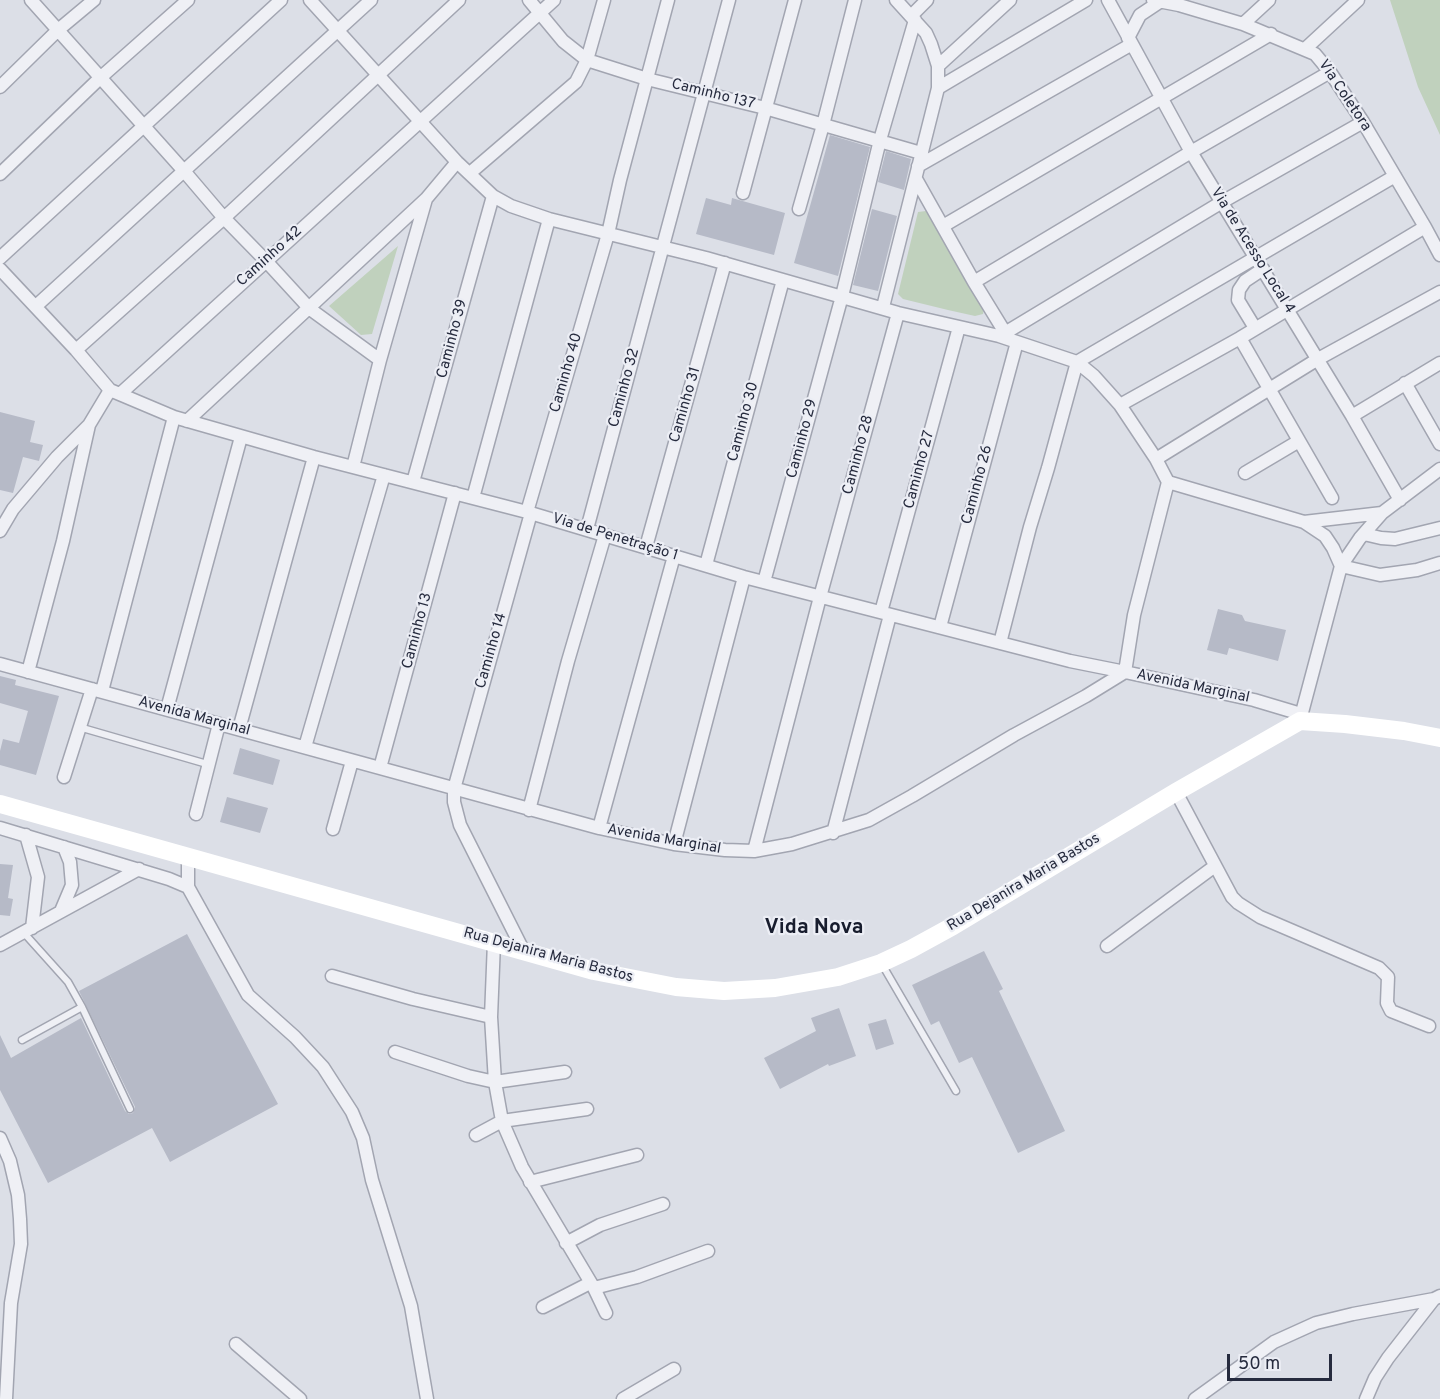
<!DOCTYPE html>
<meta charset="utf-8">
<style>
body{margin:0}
#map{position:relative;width:1440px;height:1399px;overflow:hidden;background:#dcdfe7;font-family:Overpass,sans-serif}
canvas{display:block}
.scale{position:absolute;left:1227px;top:1354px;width:105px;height:27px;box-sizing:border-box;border:3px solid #262b3e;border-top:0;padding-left:8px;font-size:18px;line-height:21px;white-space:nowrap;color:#262b3e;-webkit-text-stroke:4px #eceef5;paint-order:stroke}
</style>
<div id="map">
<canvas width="1440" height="1399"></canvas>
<div class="scale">50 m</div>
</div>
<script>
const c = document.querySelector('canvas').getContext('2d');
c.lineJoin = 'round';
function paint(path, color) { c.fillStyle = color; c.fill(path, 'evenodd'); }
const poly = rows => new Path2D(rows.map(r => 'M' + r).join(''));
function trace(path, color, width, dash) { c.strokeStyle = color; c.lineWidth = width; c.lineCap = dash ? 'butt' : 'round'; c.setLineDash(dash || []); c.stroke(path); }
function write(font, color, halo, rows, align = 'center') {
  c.font = font + ' Overpass,sans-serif'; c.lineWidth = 4.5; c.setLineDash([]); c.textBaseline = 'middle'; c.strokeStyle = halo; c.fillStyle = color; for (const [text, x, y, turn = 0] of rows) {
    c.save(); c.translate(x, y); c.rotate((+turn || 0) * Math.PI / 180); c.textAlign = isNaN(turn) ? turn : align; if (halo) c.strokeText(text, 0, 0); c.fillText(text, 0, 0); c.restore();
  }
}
paint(poly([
 [1390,0,1440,0,1440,135,1418,87],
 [926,211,984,308,983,314,975,316,948,310,903,299,898,294,918,212],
 [398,246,372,334,361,335,329,306]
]), '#c0d1bd');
paint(poly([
 [830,135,870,147,838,276,794,263],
 [886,151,911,159,904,190,878,182],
 [706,198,731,205,732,198,785,213,774,255,696,234],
 [872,209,897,216,878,291,853,285],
 [0,412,35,421,30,442,43,445,39,461,23,457,13,493,0,490],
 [1218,609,1242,615,1245,621,1286,630,1278,661,1229,648,1227,655,1207,650],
 [0,676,16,680,15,685,59,696,36,775,0,765,0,751,3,739,19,743,28,711,0,703],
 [240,748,280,760,273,785,233,774],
 [227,797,268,808,260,833,220,822],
 [0,864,13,865,8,898,13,899,10,916,0,915],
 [187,934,278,1104,170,1162,152,1128,48,1183,0,1090,0,1035,11,1058,81,1018,125,1111,129,1114,133,1113,135,1107,79,991],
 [984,951,1003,989,999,991,1065,1131,1018,1153,972,1057,959,1063,939,1021,931,1025,912,985],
 [839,1008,856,1056,829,1066,828,1064,780,1089,764,1058,816,1031,811,1018],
 [886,1019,894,1044,876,1050,868,1024]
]), '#b6bac7');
const lane = poly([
 [79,727,207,764],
 [24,933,68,982,82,1007,130,1109],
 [883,966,956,1091],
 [22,1040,82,1007]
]);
const street = poly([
 [31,0,184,171,224,218,266,261,310,309,380,360],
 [529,0,563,41,587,60,647,79,765,108,921,153],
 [1108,0,1191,152,1352,416,1400,500],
 [1153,0,1179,5,1243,24,1315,54,1330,72,1363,122,1425,227,1440,255],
 [911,16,927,0],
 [1243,24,1269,0],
 [1128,38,1140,15,1161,1],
 [1305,49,1358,0],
 [938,66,1010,0],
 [0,87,58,30,94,0],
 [938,88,1086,0],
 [918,166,1132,44],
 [470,173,576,82,587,60,604,0],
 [0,174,100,78,188,0],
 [916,179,974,282,1009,339],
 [743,193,795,0],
 [799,209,823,125,855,0],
 [943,226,1271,34],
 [0,258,281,0],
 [0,269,76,350,110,390,174,417,314,457,527,512,744,577,1070,661,1125,672,1134,615,1168,482,1156,459,1120,405,1094,376,1077,362,999,336,898,313,706,258,549,219,511,206,493,196,457,162,310,0],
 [974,282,1191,152,1330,72],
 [36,306,371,0],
 [883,307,938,88,938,66,931,44,926,33,896,0],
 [1255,328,1238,300,1239,290,1245,281,1263,269],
 [1005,333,1222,202,1363,122],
 [1240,338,1332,498],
 [76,350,224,218,459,0],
 [1405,383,1440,444],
 [120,394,554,0],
 [1120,405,1240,338,1425,227],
 [1352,416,1440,363],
 [187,421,426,199,457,162],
 [1156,459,1318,359,1440,292],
 [353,467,380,360,426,199],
 [1245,473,1299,441],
 [413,482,493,196],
 [1168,482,1304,522,1325,536,1333,548,1341,566],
 [473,498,549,219],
 [527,512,608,234,620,180,668,0],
 [1304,522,1382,513,1440,469],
 [587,529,729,0],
 [0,531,13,509,57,457,89,425,110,390],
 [1364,534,1381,538,1395,539,1440,528],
 [646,547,725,263],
 [706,565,783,280],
 [1341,566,1380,575,1417,570,1440,563],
 [764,582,842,296,880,140,915,20],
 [881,612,959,327],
 [940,627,1017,342],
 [1000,643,1030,527,1048,468,1077,362,1395,176],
 [0,664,599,828,674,844,725,850,754,851,792,844,869,820,912,796,1014,735,1086,696,1125,672,1254,700,1301,714],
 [28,672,63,541,89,425],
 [102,691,174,417],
 [167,709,241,437],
 [1300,720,1341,566,1360,538,1382,513],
 [239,729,314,457],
 [305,747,384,475],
 [380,768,455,493],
 [64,777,92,689],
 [1176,792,1232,897,1238,903,1260,917,1379,968,1388,977,1387,1003,1391,1011,1429,1026],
 [529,810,568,661,605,535],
 [196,814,219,724],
 [0,828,169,879,188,887,248,995,295,1037,323,1067,352,1112,363,1138,372,1180,411,1306,427,1399],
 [599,828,674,556],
 [333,829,352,761],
 [833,833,890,615],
 [26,835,38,877,32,928],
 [674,844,744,577],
 [754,851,820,597,898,313],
 [188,887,188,857],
 [61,911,72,885,70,862,64,847],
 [494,942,491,1017,495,1082,502,1121,522,1167,594,1288,606,1313],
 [0,945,139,869],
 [1107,946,1215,866],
 [523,950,460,825,454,802,454,789,531,513],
 [332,976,413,999,491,1017],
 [395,1052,468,1076,495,1082,565,1072],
 [476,1135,502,1121,587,1109],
 [0,1138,10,1161,18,1195,20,1219,21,1244,11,1303,6,1399],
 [530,1182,637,1155],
 [566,1243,600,1225,663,1204],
 [594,1288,637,1277,708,1251],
 [543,1307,590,1283],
 [236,1344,300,1399],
 [623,1399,674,1369],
 [1195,1399,1274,1342,1316,1323,1353,1314,1434,1299,1440,1296],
 [1366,1399,1375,1378,1388,1358,1434,1299]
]);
trace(lane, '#a2a5b1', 9);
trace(street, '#a2a5b1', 15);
trace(lane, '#eff0f5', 6);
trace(street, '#eff0f5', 12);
trace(poly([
 [0,804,594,971,676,987,724,991,775,988,838,977,881,963,911,949,953,926,1176,792,1300,721,1345,724,1404,731,1440,738]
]), '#fff', 18);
write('15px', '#262b3e', '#eceef5', [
 ["Caminho 137",713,95,14],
 ["Via Coletora",1344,96,56],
 ["Via de Acesso Local 4",1252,251,58],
 ["Caminho 42",270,257,-42],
 ["Caminho 39",453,339,-75],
 ["Caminho 40",567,373,-74],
 ["Caminho 32",625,388,-75],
 ["Caminho 31",686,405,-74],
 ["Caminho 30",744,422,-75],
 ["Caminho 29",803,439,-75],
 ["Caminho 28",859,455,-75],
 ["Caminho 27",920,470,-75],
 ["Caminho 26",978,485,-75],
 ["Via de Penetração 1",615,538,17],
 ["Caminho 13",418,631,-75],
 ["Caminho 14",492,651,-74],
 ["Avenida Marginal",1193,687,12],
 ["Avenida Marginal",194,717,15],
 ["Avenida Marginal",664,840,10],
 ["Rua Dejanira Maria Bastos",1024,883,-31],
 ["Rua Dejanira Maria Bastos",548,956,15]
]);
write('bold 21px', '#181d2e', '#eceef5', [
 ["Vida Nova",814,929]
]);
</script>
